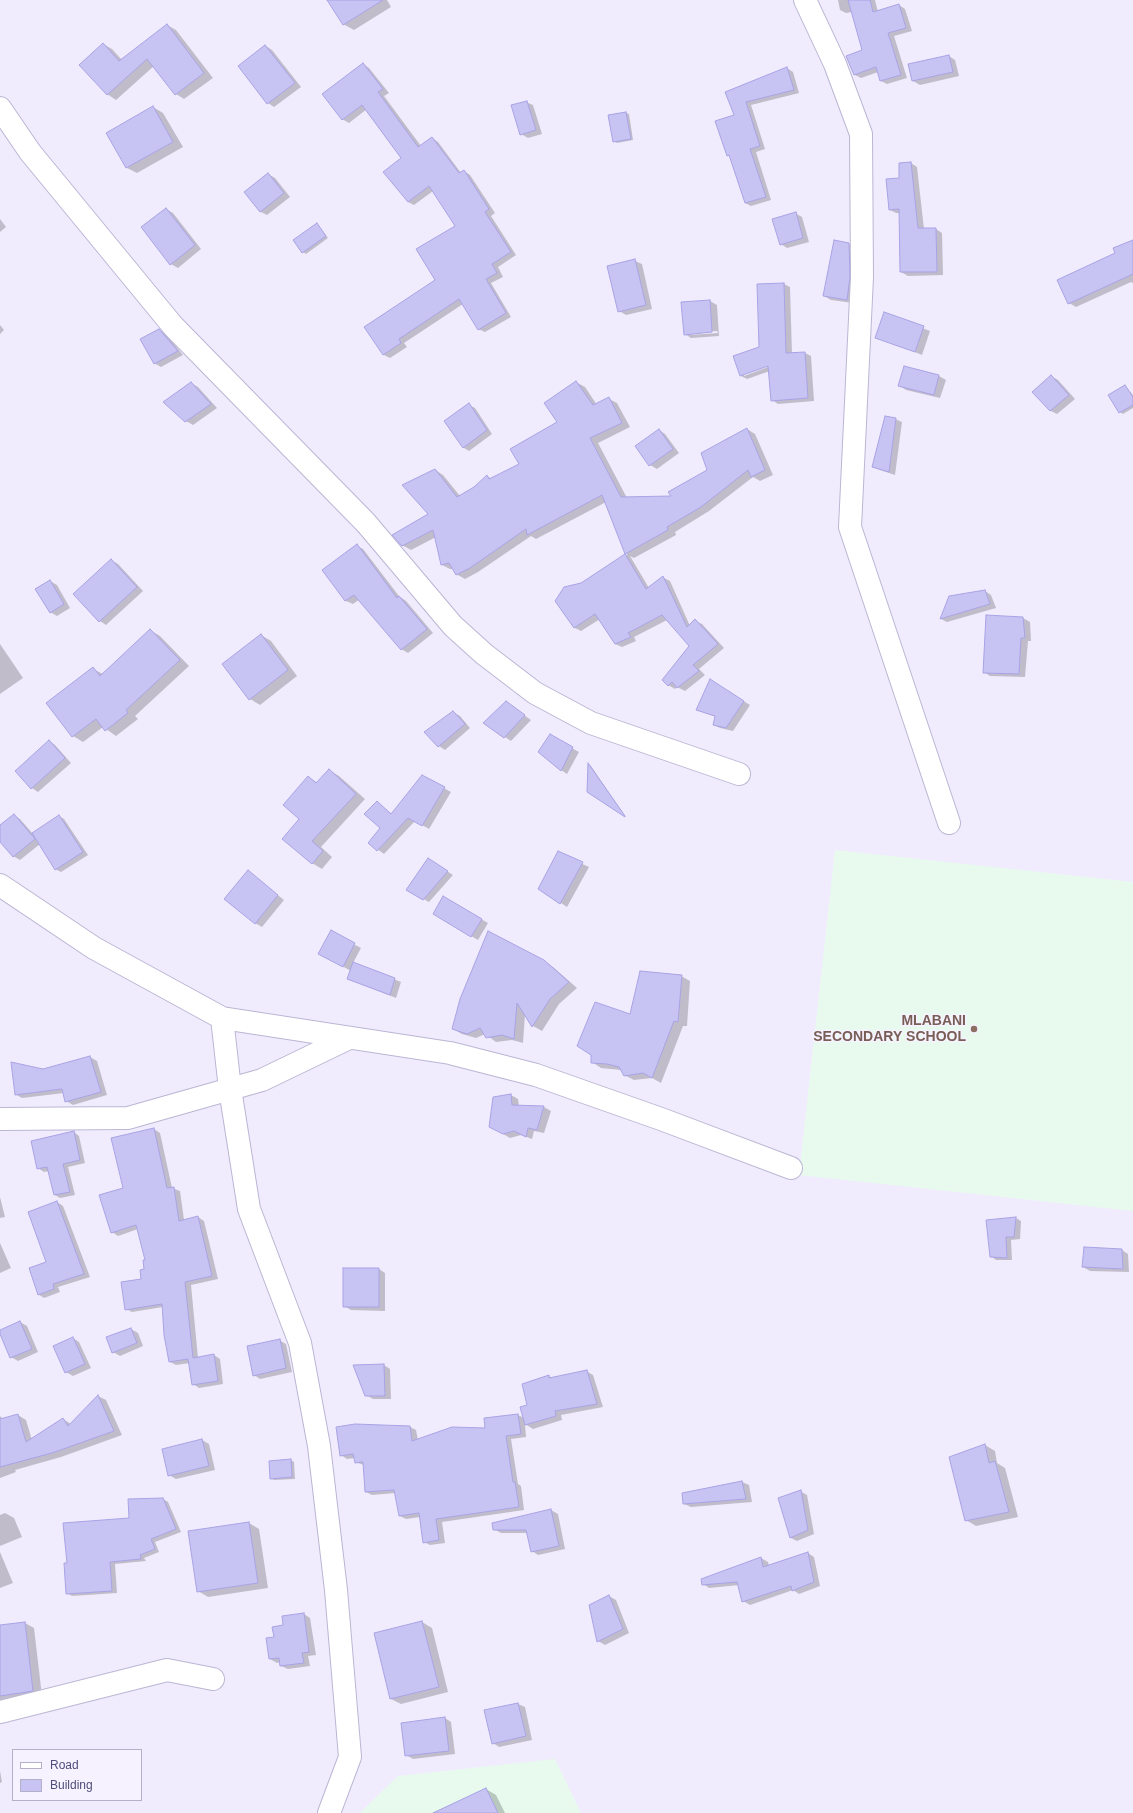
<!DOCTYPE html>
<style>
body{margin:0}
#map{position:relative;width:1133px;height:1813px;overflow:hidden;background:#f1ecfd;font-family:Arial,sans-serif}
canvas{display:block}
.legend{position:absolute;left:12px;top:1749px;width:130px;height:52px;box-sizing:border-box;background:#f6f2ff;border:1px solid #b4b0c9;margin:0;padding:5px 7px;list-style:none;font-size:12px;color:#504d79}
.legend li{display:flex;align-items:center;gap:8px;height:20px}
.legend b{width:20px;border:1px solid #b4b0c9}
</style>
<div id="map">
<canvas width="1133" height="1813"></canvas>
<ul class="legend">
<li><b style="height:5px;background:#fff"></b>Road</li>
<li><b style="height:11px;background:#c7c3f2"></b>Building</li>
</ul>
</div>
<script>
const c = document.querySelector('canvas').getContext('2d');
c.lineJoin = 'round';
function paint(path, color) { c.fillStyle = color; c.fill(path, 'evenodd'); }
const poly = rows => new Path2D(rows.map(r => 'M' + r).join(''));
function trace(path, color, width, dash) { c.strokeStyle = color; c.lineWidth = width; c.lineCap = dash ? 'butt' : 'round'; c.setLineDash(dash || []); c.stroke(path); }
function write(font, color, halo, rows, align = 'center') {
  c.font = font + ' Arial,sans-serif'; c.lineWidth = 3; c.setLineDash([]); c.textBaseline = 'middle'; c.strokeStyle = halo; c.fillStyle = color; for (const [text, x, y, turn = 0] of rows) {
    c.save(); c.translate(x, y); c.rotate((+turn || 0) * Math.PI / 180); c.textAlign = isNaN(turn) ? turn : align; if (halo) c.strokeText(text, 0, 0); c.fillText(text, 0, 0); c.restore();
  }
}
paint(poly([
 [835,850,1133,882,1133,1211,799,1175],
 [555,1759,581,1813,360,1813,398,1776]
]), '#e8faee');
paint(poly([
 [328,0,387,0,391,7,354,30,343,24],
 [838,0,875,0,878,12,899,5,905,9,912,31,894,36,907,78,887,84,881,81,878,72,861,78,855,75,848,56,863,50,852,12,846,13,840,10],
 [167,25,176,30,213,78,184,99,176,94,154,66,116,100,107,94,103,44,112,49,122,60],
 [266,46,272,50,301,87,274,107,268,103],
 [949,56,955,60,959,76,920,85,913,81,909,65],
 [363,64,369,68,389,93,384,96,421,146,432,138,438,142,461,173,464,171,470,175,495,213,491,216,516,255,498,267,503,277,491,283,511,317,485,332,478,329,463,304,404,343,407,347,390,358,384,355,366,327,437,281,457,226,433,191,414,205,408,202,402,158,367,109,349,123,342,119],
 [787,68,793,72,799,93,751,105,765,149,756,152,771,200,751,206,745,203,731,157,727,155,736,115,726,92],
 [526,102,533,105,542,134,528,138,521,134],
 [153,107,163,113,183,147,137,173,127,168],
 [626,113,629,114,633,140,617,143,614,141],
 [911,163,917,167,924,229,936,229,942,233,943,275,908,276,901,272,900,213,896,213,890,210,900,179],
 [268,174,275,178,290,197,267,215,261,212,245,192],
 [166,209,173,213,201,249,178,268,171,264],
 [795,213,802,217,809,242,787,248,781,244],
 [0,219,6,227,0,232],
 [317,224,328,238,306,254,303,252],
 [1133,241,1133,283,1131,282,1076,307,1069,303,1116,253],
 [849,244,856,248,853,303,831,300,824,296],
 [635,261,642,264,652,309,626,315,619,311],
 [784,284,790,287,792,354,805,353,811,356,814,401,778,404,772,400,770,371,747,379,741,376,760,348],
 [773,363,773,365,744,376,744,374],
 [710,301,717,305,719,336,691,338,685,334,682,303],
 [717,331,718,333,690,335,690,333],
 [884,313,930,331,922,355,876,337],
 [0,325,4,330,0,334],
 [159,330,166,334,183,355,161,367,154,363],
 [905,367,939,376,946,380,940,398,906,390,900,386],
 [1051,376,1058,380,1075,399,1057,414,1051,411,1034,392],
 [576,382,585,387,597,405,609,399,617,403,630,427,598,443,627,498,673,497,709,471,747,429,755,434,773,475,760,481,753,477,709,511,675,532,676,535,634,558,630,556,649,588,664,578,670,581,690,626,695,621,702,624,724,648,699,669,705,675,685,691,677,687,675,689,668,685,691,646,667,620,634,637,636,641,622,647,615,644,600,619,581,631,575,628,556,601,627,555,606,502,536,539,531,536,478,572,465,579,456,574,453,569,450,569,442,565,436,537,411,550,402,545,430,514,435,470,443,475,460,496,474,488,487,476,492,479,520,464,558,422],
 [191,383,198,387,217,408,193,425,186,421],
 [1125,386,1133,395,1133,408,1123,414,1120,412],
 [469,405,475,408,492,434,469,451,464,448,446,421],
 [895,419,902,422,895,475,880,470,873,466],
 [659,430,665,434,679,453,657,469,650,465],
 [357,546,363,549,399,596,406,601,433,633,408,653,401,649,360,599,353,604,346,601,323,570],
 [111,560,118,564,143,591,106,625,100,621],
 [50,581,57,585,70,608,57,616,50,612],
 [985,591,991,595,996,608,947,622,941,619,950,597],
 [1023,618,1030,622,1031,641,1028,641,1025,677,990,676,984,672],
 [150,630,160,636,189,666,135,716,138,719,116,736,103,727,83,742,73,736,93,669,103,674],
 [261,635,271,641,297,676,260,705,250,699],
 [0,644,23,678,0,694],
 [716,684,750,705,733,731,720,728,714,725,716,717,697,710],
 [506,702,531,720,511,741,484,723],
 [453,712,460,716,470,728,445,750,439,746],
 [550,736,579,752,567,774,561,770],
 [49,741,55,745,71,763,38,792,32,788],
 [589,764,591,766,625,816,588,792],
 [329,770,339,776,365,799,321,847,332,857,322,869,312,863,300,819,308,777,318,783],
 [422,776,451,792,429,829,415,821,384,854,369,843,381,828,377,802,392,814],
 [14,815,20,819,33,834,59,816,64,819,88,855,61,872,55,869,40,844,20,860,13,856,0,840,0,826],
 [559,853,589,867,567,907,561,903],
 [434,863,453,875,429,902,407,890],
 [248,872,284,900,262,927,255,923],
 [443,897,488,923,478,940,434,914],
 [331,932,361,948,353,963,401,982,396,998,348,979,351,971,326,957],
 [544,961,553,967,577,988,559,1004,542,1031,533,1026,525,1014,523,1043,512,1040,496,1042,485,1034,476,1038,462,1034,453,1029],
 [681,976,690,981,687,1026,683,1026,661,1083,652,1078,634,1080,624,1075,621,1070,601,1068,592,1062],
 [90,1057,97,1061,107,1095,73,1105,66,1101,64,1093,22,1098,15,1094,43,1070],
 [511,1095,518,1099,519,1106,544,1107,551,1111,544,1133,534,1131,532,1139,521,1135,510,1138,491,1127,494,1098],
 [154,1129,160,1133,172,1188,180,1191,184,1220,198,1217,204,1221,218,1279,191,1285,198,1358,214,1355,220,1359,223,1384,199,1388,193,1384,190,1363,176,1365,170,1362,163,1307,132,1312,126,1309,143,1280,147,1260,138,1229,118,1236,112,1232,124,1188],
 [74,1132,79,1136,85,1163,68,1167,75,1195,60,1198,55,1195,49,1171,44,1172,38,1168],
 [0,1197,5,1217,0,1218],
 [57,1202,63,1206,90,1277,58,1287,60,1292,44,1298,38,1294,48,1263],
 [1016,1218,1021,1221,1020,1239,1011,1240,1012,1260,996,1260,991,1256],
 [0,1243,11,1268,0,1273],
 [1122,1250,1128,1254,1129,1272,1090,1271,1083,1267],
 [379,1269,385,1273,385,1311,351,1310,344,1306],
 [20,1322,27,1326,38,1352,18,1361,11,1357,0,1331],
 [131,1329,138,1333,143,1346,120,1356,113,1352],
 [73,1338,79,1342,91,1368,73,1376,66,1372],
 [279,1340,286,1344,292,1372,260,1379,254,1375],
 [384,1365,390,1369,391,1399,373,1399,366,1395],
 [586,1371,593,1375,603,1407,561,1415,562,1420,533,1429,525,1424,526,1437,511,1439,518,1484,521,1486,524,1510,442,1522,445,1543,430,1545,424,1542,420,1517,406,1519,400,1516,396,1493,372,1495,366,1492,364,1465,355,1462,355,1458,347,1459,341,1455,410,1427,416,1430,418,1440,486,1429,518,1415,524,1418,528,1406,549,1376,552,1378],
 [98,1396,106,1400,122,1435,61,1457,15,1470,16,1472,0,1478,0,1416,3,1419,18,1415,26,1420,32,1440,63,1419,71,1424],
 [202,1440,209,1444,215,1470,176,1479,169,1475],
 [985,1445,995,1451,997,1463,1005,1468,1018,1517,976,1526,966,1520],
 [291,1460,294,1462,295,1479,274,1480,271,1478],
 [742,1482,749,1485,752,1502,691,1507,684,1504],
 [800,1491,807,1495,814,1534,797,1541,791,1538],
 [163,1499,168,1502,181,1532,155,1542,159,1552,144,1558,146,1561,115,1564,117,1593,72,1596,67,1593,68,1564,130,1519],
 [551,1510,558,1514,565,1549,538,1555,532,1551,528,1533,501,1533,494,1529],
 [5,1513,14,1518,22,1537,0,1546,0,1515],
 [249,1523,259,1529,268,1588,208,1597,198,1591],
 [0,1552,13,1583,0,1588],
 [808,1553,814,1557,820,1586,799,1594,793,1590,750,1605,743,1601,739,1585,709,1588,703,1584,761,1558,768,1562,769,1566],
 [609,1596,616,1600,629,1633,605,1645,598,1641],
 [304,1614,310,1618,316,1655,308,1656,310,1666,288,1669,281,1666,281,1662,277,1663,270,1659,275,1638,285,1626],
 [422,1622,432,1628,448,1692,401,1704,391,1699],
 [25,1623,34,1628,42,1696,0,1702,0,1626],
 [518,1704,525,1707,532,1740,499,1747,493,1743],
 [445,1718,451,1722,455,1754,413,1759,406,1755],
 [0,1771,2,1782,0,1783],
 [486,1789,496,1795,505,1813,432,1813]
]), '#0003');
const building = poly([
 [327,0,383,0,343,25,327,0],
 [848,0,870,0,873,12,899,4,906,28,888,33,901,75,880,81,876,67,854,75,846,56,862,50,848,0],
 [167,24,204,73,175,95,147,59,107,95,79,65,103,43,119,61,167,24],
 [265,45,295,83,267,104,238,66,265,45],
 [949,55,953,72,912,81,908,64,949,55],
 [363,63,383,89,378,92,418,147,432,137,459,173,464,170,489,209,485,212,511,252,492,264,497,273,486,279,506,313,478,330,459,299,399,339,401,343,383,355,364,327,435,280,416,249,455,226,429,186,408,202,383,172,401,158,362,105,342,120,322,94,363,63],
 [787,67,794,90,746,102,760,146,750,149,766,197,745,203,729,155,727,156,715,121,734,115,725,92,787,67],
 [527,101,536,130,520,135,511,105,527,101],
 [153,106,173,142,126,168,106,133,153,106],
 [626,112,631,139,613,142,608,115,626,112],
 [911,162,918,228,936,228,937,272,900,272,899,209,889,210,886,179,899,178,899,163,911,162],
 [268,173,284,193,260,212,244,192,268,173],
 [166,208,195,245,170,265,141,227,166,208],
 [796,212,803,238,780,245,772,219,796,212],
 [317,223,326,236,302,253,293,240,317,223],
 [834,240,849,243,850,277,847,300,823,296,834,240],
 [1133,240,1133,274,1068,304,1057,280,1115,253,1113,248,1133,240],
 [635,259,646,305,618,312,607,266,635,259],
 [784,283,786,353,805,352,808,398,771,401,768,366,740,376,733,356,759,347,757,284,784,283],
 [710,300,712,332,684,335,681,302,710,300],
 [884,312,924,326,915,352,875,338,884,312],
 [159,329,178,351,154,364,140,339,159,329],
 [904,366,939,375,934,395,898,386,904,366],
 [1051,375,1069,395,1050,411,1032,392,1051,375],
 [576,381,593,405,609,397,622,423,590,438,621,497,671,496,668,492,707,470,701,453,747,428,765,470,751,477,748,470,701,507,667,527,668,530,625,554,602,495,527,535,526,529,470,568,456,575,449,563,441,565,433,530,402,546,392,535,428,514,402,485,435,469,457,497,474,487,487,475,489,479,519,464,510,449,557,422,544,403,576,381],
 [191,382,211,404,185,422,163,402,191,382],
 [1125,385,1133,397,1133,405,1119,413,1108,395,1125,385],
 [469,403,487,430,463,448,444,421,469,403],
 [885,416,896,418,889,472,872,467,885,416],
 [659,429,673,449,649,466,635,446,659,429],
 [357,544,397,598,399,596,427,629,401,650,354,595,345,601,322,570,357,544],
 [625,554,646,589,663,576,687,627,695,619,718,644,693,665,699,671,677,688,672,682,668,686,662,680,689,646,662,615,628,633,631,637,615,644,595,614,574,628,555,601,564,587,581,583,625,554],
 [111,559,137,587,99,622,73,594,111,559],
 [50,580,64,604,50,613,35,589,50,580],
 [985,590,990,604,940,619,949,596,985,590],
 [986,615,1023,617,1025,638,1021,638,1019,674,983,673,986,615],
 [150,629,180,660,126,710,128,713,105,731,96,719,72,737,46,703,93,667,100,676,150,629],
 [261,634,288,670,249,700,222,664,261,634],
 [710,679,744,701,726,728,713,725,715,716,696,710,710,679],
 [506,701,525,715,504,738,483,723,506,701],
 [453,711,465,724,438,747,424,732,453,711],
 [550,734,573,747,561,771,538,752,550,734],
 [49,740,65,758,31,789,15,771,49,740],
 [588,763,625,816,625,817,587,792,588,763],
 [329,769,356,794,312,841,323,851,312,864,282,839,299,819,283,805,308,776,316,783,329,769],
 [422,775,445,787,422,826,408,818,377,851,368,843,380,828,364,814,377,801,391,814,422,775],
 [14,814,35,839,13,857,0,842,0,825,14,814],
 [59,815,83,852,55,870,32,833,59,815],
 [558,851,583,862,560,904,538,889,558,851],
 [428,858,448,871,423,900,406,890,428,858],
 [248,870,278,895,255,924,224,899,248,870],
 [443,896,482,919,471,937,433,914,443,896],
 [331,930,355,943,343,967,318,954,331,930],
 [488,931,544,960,569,982,550,999,532,1027,517,1003,514,1039,502,1035,486,1038,480,1028,467,1034,452,1029,460,999,488,931],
 [353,962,395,978,390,995,347,979,353,962],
 [640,971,682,975,678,1022,674,1021,652,1078,643,1073,624,1076,619,1067,607,1064,591,1063,591,1055,577,1046,595,1002,630,1014,640,971],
 [90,1056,101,1092,65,1102,62,1089,15,1095,11,1062,43,1069,90,1056],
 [511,1094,512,1105,544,1106,537,1130,528,1128,526,1137,514,1131,503,1134,489,1127,493,1097,511,1094],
 [154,1128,167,1188,174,1187,179,1221,198,1216,212,1276,185,1282,193,1358,214,1354,218,1381,192,1385,188,1359,169,1362,164,1335,162,1304,125,1310,121,1282,141,1279,140,1270,144,1269,143,1260,145,1260,136,1225,111,1233,99,1195,123,1188,111,1138,154,1128],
 [74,1131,80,1160,63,1164,70,1192,54,1195,47,1167,37,1169,31,1141,74,1131],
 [57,1201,84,1274,53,1284,54,1289,38,1295,29,1268,46,1262,28,1212,57,1201],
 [1016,1217,1014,1237,1006,1237,1007,1258,990,1257,986,1220,1016,1217],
 [1084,1247,1122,1249,1123,1269,1082,1267,1084,1247],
 [343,1268,379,1268,379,1307,343,1307,343,1268],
 [20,1321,32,1349,10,1358,0,1334,0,1330,20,1321],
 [131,1328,137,1343,112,1353,106,1337,131,1328],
 [73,1337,85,1364,65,1373,53,1346,73,1337],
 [280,1339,286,1368,253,1376,247,1346,280,1339],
 [384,1364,385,1396,365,1396,353,1365,384,1364],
 [587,1370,597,1404,555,1411,556,1416,525,1425,520,1407,527,1405,522,1384,549,1375,549,1378,587,1370],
 [98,1395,114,1431,52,1453,0,1467,0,1419,18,1414,26,1442,63,1418,68,1426,98,1395],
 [518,1414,521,1434,506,1436,513,1482,515,1482,519,1507,436,1519,439,1540,423,1543,419,1513,399,1516,394,1490,365,1492,363,1462,355,1463,353,1454,340,1456,336,1427,355,1424,410,1426,412,1441,452,1427,485,1428,484,1418,518,1414],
 [202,1439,209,1466,168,1476,162,1449,202,1439],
 [985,1444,989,1463,995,1461,1009,1512,965,1521,949,1457,985,1444],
 [291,1459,292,1477,270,1479,269,1461,291,1459],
 [742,1481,746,1499,683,1504,682,1493,742,1481],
 [801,1490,808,1530,790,1538,778,1498,801,1490],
 [163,1498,176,1529,151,1539,155,1549,140,1555,141,1559,110,1562,112,1591,66,1594,64,1563,67,1563,63,1523,129,1518,128,1499,163,1498],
 [551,1509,559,1546,531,1552,526,1530,493,1530,492,1523,551,1509],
 [249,1522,258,1583,197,1592,188,1531,249,1522],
 [808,1552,814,1582,792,1591,791,1586,742,1602,737,1582,702,1585,701,1579,761,1557,763,1567,808,1552],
 [609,1595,623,1629,597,1642,589,1605,609,1595],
 [304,1613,309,1652,302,1653,304,1663,280,1666,279,1658,269,1659,266,1638,274,1637,272,1627,283,1625,282,1616,304,1613],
 [422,1621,439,1687,390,1699,374,1633,422,1621],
 [25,1622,33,1691,0,1696,0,1625,25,1622],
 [518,1703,526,1736,492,1744,484,1710,518,1703],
 [445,1717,449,1751,405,1756,401,1723,445,1717],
 [486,1788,498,1813,433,1813,486,1788]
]);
paint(building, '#c7c3f2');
trace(building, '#a8a3e5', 1);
const minor = poly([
 [805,0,835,64,861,134,862,277,850,527,949,823],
 [0,108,30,152,173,326,366,523,453,626,484,654,535,693,591,723,739,774],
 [0,885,94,948,222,1018,450,1053,536,1075,661,1119,791,1168],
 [222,1018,230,1089,249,1209,300,1343,319,1446,336,1590,350,1757,329,1813],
 [0,1119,128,1118,262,1080,349,1038],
 [0,1712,167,1670,213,1679]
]);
trace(minor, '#bab6d4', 24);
trace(minor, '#fff', 22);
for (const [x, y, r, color] of [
 [974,1029,4,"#8d6e63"]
]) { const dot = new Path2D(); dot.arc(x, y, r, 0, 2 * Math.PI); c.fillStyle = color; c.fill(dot); trace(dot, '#f6f2ff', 1.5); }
write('bold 14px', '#785e54', '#f6f2ff', [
 ["MLABANI",966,1021],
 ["SECONDARY SCHOOL",966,1037]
], 'right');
</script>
